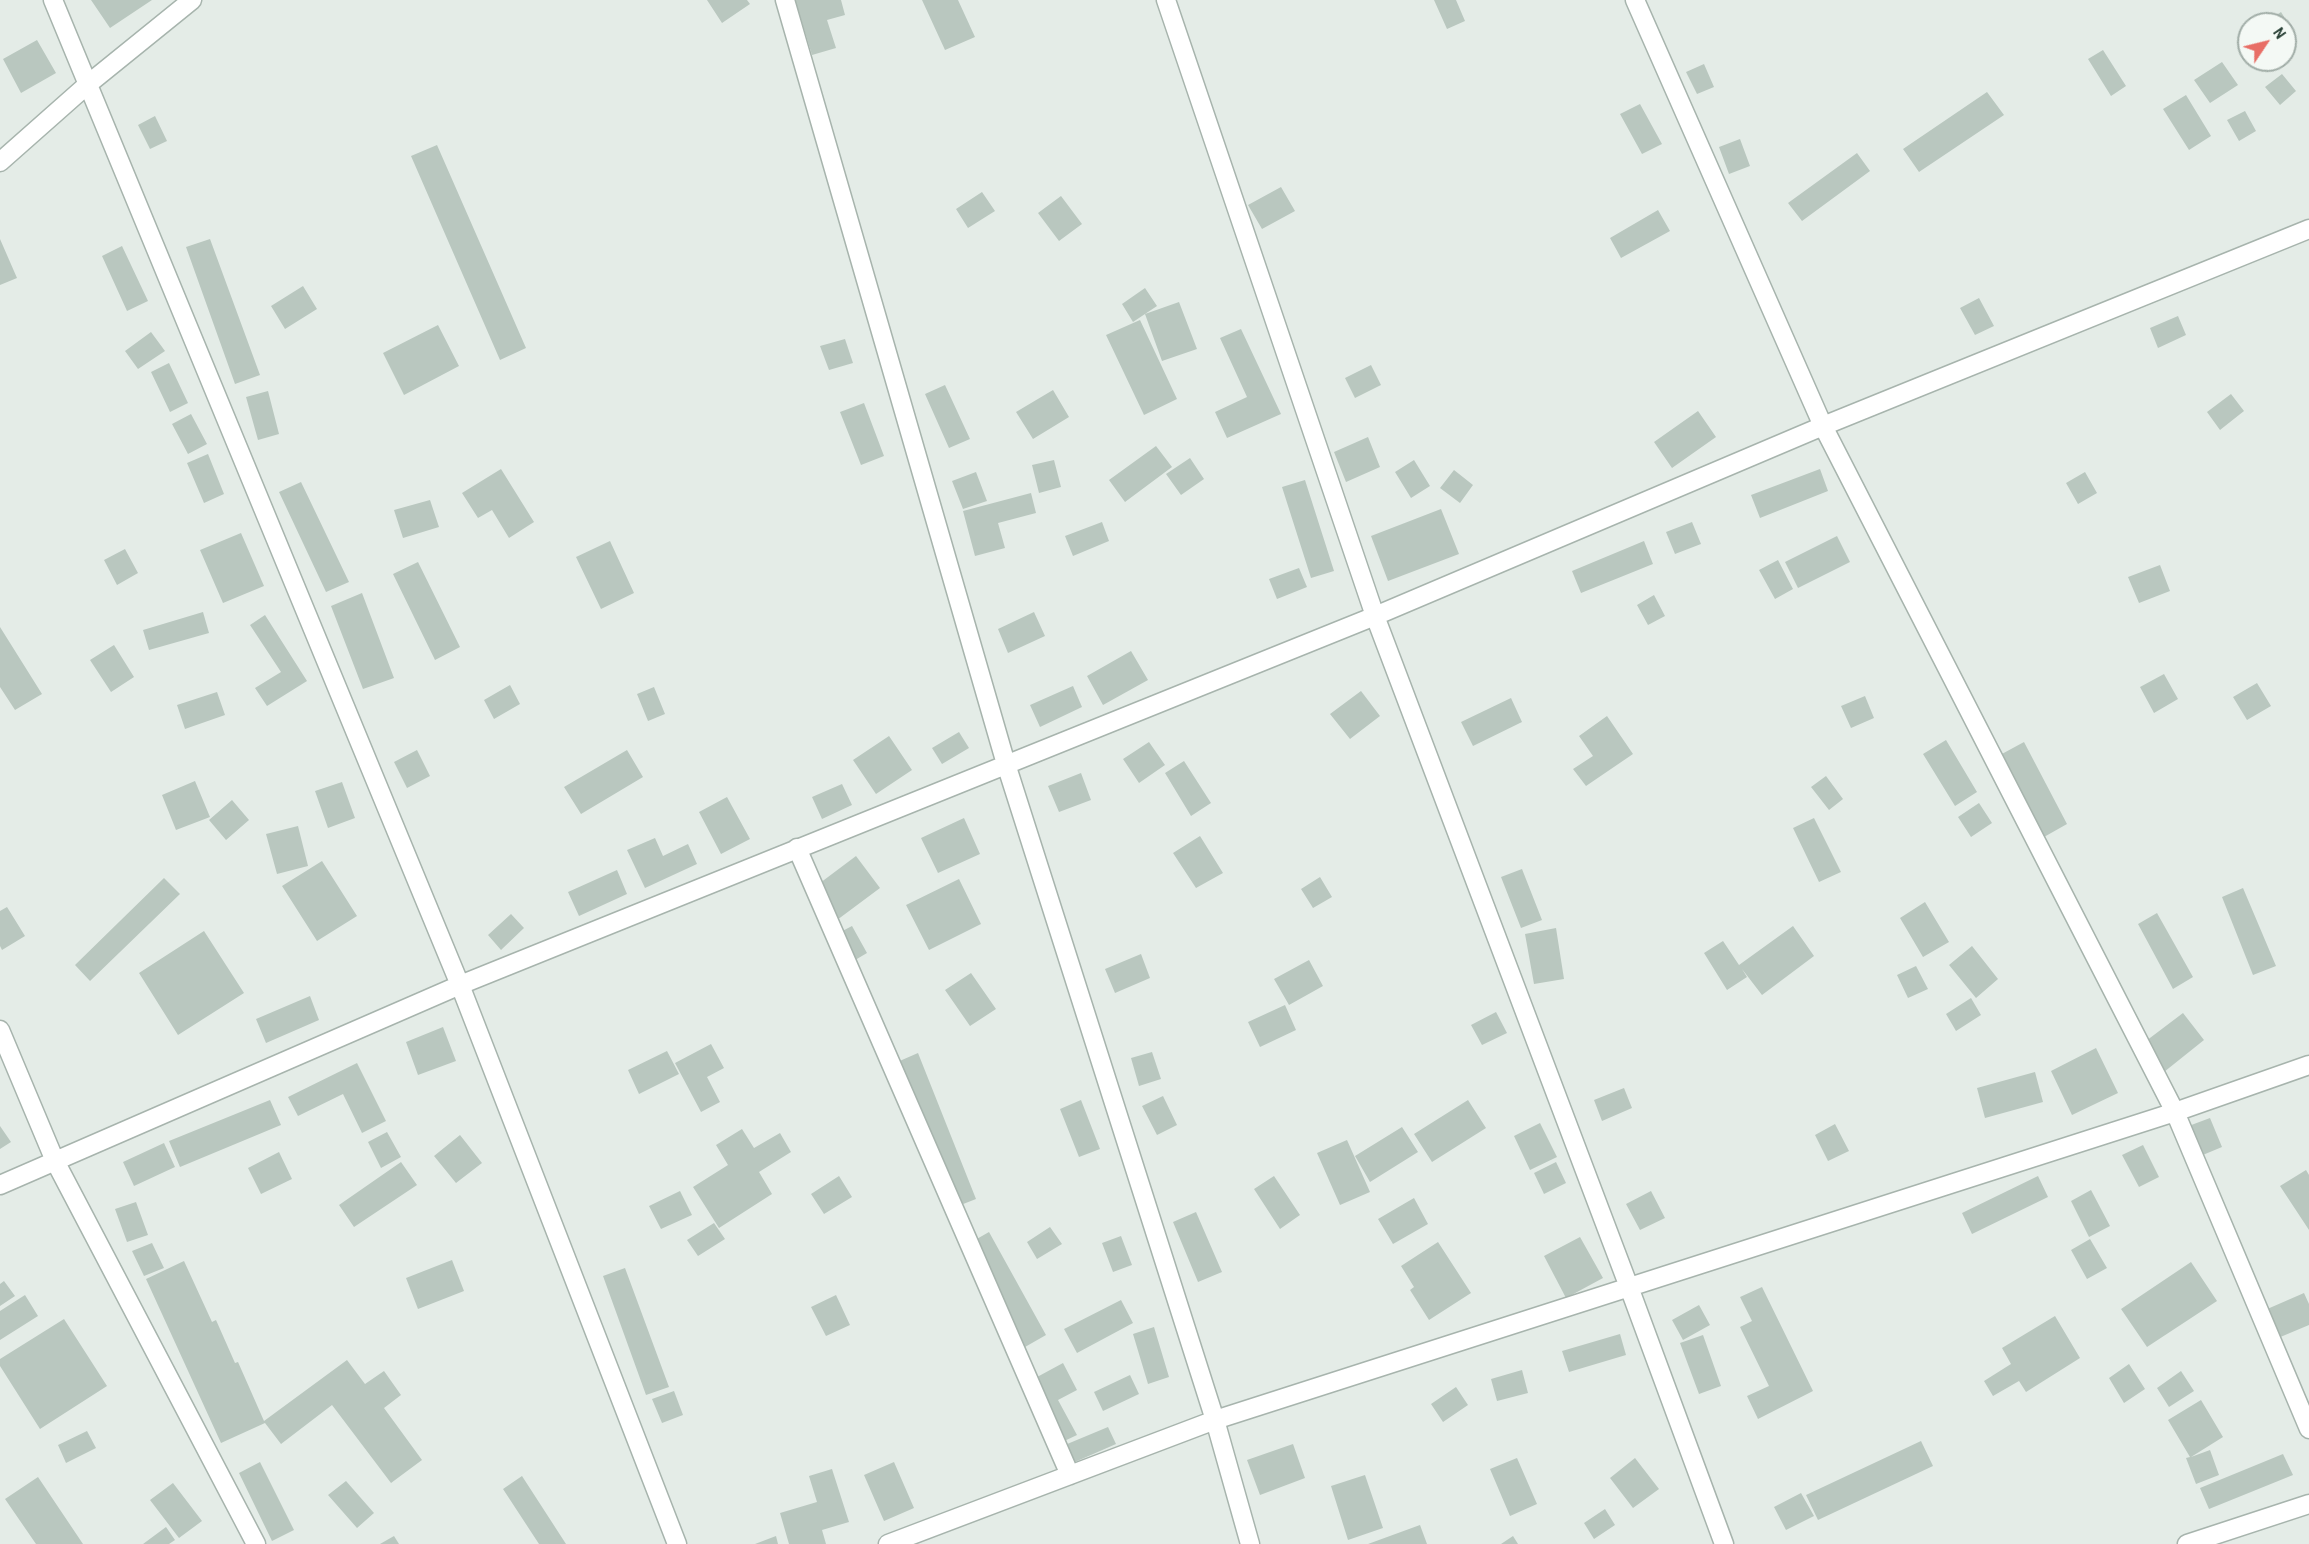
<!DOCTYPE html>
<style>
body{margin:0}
#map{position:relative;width:2309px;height:1544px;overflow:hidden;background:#e4ece7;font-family:"Archivo Narrow",sans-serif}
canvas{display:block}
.north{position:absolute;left:2237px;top:12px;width:60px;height:60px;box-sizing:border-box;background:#f4f9f5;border:2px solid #a1ada7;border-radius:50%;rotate:55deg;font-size:16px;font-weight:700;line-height:24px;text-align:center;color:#243c31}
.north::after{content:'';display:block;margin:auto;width:21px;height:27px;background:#e86e66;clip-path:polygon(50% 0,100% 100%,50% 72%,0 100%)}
</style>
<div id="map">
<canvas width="2309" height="1544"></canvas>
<div class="north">N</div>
</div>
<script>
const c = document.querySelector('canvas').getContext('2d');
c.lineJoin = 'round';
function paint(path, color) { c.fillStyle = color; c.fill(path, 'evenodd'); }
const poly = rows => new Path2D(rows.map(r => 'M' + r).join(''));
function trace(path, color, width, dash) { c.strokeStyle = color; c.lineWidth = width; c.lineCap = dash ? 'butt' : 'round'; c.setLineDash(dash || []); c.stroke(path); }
paint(poly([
 [91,0,152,0,110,28],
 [707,0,747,0,750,4,722,23],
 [795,0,841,0,845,15,827,20,836,48,812,55],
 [922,0,958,0,975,37,945,50],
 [1434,0,1456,0,1465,21,1447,29],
 [2281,12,2295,34,2285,40,2285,24,2263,24],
 [37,40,56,73,21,93,3,59],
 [2103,50,2126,86,2111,96,2088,59],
 [2222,62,2238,85,2210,103,2194,80],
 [1704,64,1714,87,1697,94,1686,72],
 [2282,74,2296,91,2280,105,2265,87],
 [1987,92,2004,115,1919,172,1903,149],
 [2186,95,2211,136,2189,150,2163,109],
 [1640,104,1662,144,1642,154,1620,114],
 [2245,111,2256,131,2239,141,2227,120],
 [155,116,167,141,150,149,138,125],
 [1740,139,1750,166,1729,174,1719,147],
 [437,145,526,348,500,360,411,156],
 [1857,153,1870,171,1802,221,1788,203],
 [1281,187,1295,211,1262,229,1248,205],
 [982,192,995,211,968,228,956,209],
 [1061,196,1082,224,1059,241,1038,213],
 [1658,210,1670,231,1621,258,1610,238],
 [0,239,17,278,0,285],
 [210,239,260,375,235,384,186,247],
 [122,246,148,301,127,311,102,256],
 [303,286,317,309,285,329,271,306],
 [1145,288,1157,306,1133,322,1122,304],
 [1979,298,1994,326,1975,335,1960,308],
 [1179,302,1197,349,1162,361,1145,314],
 [2178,316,2186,335,2158,348,2150,328],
 [1140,320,1177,399,1144,415,1106,335],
 [438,325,459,366,404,395,383,353],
 [1241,329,1281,414,1227,438,1215,412,1247,397,1220,338],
 [151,332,165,351,138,369,125,351],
 [845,339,853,363,829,370,820,346],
 [169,363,188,403,170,412,151,372],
 [1371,365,1381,385,1355,398,1345,378],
 [945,385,970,439,949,448,925,394],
 [1053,390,1069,417,1033,439,1016,412],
 [268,391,279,434,258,440,246,397],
 [2231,394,2244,411,2220,430,2207,412],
 [864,403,884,456,861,465,840,412],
 [1698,411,1716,437,1672,468,1654,442],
 [191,414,207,444,188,454,172,424],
 [1368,437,1380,467,1346,482,1334,452],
 [1156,446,1172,467,1125,502,1109,480],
 [208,454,224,494,204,503,187,463],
 [1190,458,1204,479,1181,495,1166,474],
 [1054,460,1061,487,1039,493,1032,465],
 [1414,460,1430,486,1411,498,1395,472],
 [501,469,534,522,509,538,492,510,478,518,462,493],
 [1820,469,1828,491,1760,518,1751,495],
 [1454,470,1473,485,1460,503,1440,488],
 [976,472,987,501,963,509,952,481],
 [2085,472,2097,493,2078,504,2066,483],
 [1305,480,1334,571,1311,578,1282,487],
 [301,482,349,582,326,592,279,492],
 [1031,493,1036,513,998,523,1005,548,975,556,963,511],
 [430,500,439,527,403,538,394,510],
 [1441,509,1459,554,1388,581,1371,536],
 [1102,522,1109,541,1073,556,1065,536],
 [1692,522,1701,544,1675,554,1666,532],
 [241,533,264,586,223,603,200,550],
 [1837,536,1850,562,1798,588,1785,562],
 [610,541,634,593,601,609,576,557],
 [1644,541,1653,564,1581,593,1572,571],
 [125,549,138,573,117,585,104,560],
 [1778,560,1793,589,1775,599,1759,570],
 [418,562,460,647,435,660,393,574],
 [2160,565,2170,591,2139,603,2128,577],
 [1299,568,1307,587,1277,599,1269,579],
 [362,593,394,678,363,689,331,606],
 [1654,595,1665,616,1648,625,1637,605],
 [203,612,209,633,149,650,143,630],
 [1034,612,1045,636,1008,653,998,629],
 [265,615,307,681,267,706,255,688,281,672,250,625],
 [0,627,42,694,15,710,0,687],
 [114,645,134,677,111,692,90,660],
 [1131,651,1148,680,1103,705,1087,676],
 [2164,674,2178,699,2154,713,2140,687],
 [2257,683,2271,706,2247,720,2233,697],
 [510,685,520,704,494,719,484,700],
 [1073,686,1082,707,1040,727,1030,705],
 [654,687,665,714,648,721,637,694],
 [1361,691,1380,716,1350,739,1330,714],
 [217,692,225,715,185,729,177,705],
 [1865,696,1874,718,1851,728,1841,706],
 [1511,698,1522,722,1473,746,1461,722],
 [1607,716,1633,754,1586,786,1573,769,1593,756,1579,736],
 [959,732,969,748,942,764,932,748],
 [889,736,912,770,876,794,853,760],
 [1946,740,1977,792,1955,806,1923,754],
 [1149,742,1165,765,1139,783,1123,759],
 [2024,742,2067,824,2044,837,2000,755],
 [417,750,430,776,407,788,394,762],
 [627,750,643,777,581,814,564,787],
 [1184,761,1211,803,1191,816,1165,773],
 [1081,773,1091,800,1059,812,1048,786],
 [1826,776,1843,799,1829,810,1811,787],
 [195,781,210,817,176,830,162,795],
 [342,782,355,818,328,828,315,791],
 [842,784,852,805,822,819,812,797],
 [727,797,750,839,721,854,699,812],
 [232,800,249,820,226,840,209,820],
 [1979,803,1992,823,1971,837,1958,817],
 [964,818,980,854,938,873,921,838],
 [1814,818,1841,872,1819,882,1793,828],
 [298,826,308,866,277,874,266,834],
 [1200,836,1223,873,1196,888,1173,853],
 [655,838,663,856,688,844,697,864,645,888,627,850],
 [856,856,880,888,833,923,808,892],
 [322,861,357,916,317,941,282,886],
 [1522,869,1542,920,1521,928,1501,877],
 [617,870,627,894,579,916,568,892],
 [1320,877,1332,897,1313,908,1301,889],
 [164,878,180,894,90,981,75,965],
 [959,879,981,924,929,950,906,905],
 [2243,888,2276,966,2253,975,2222,897],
 [1925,902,1949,942,1923,957,1900,918],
 [7,907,25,936,2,950,0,946,0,911],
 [2157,913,2193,977,2173,989,2138,924],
 [511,914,524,928,501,950,488,935],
 [852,926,867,953,845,966,829,938],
 [1793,926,1814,956,1762,995,1742,969,1747,977,1727,990,1704,953,1723,941,1739,965],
 [1556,928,1564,979,1534,984,1525,934],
 [204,931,244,993,178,1035,139,973],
 [1972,946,1998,979,1976,998,1949,965],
 [1141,954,1150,978,1115,993,1105,969],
 [1309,960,1323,986,1289,1005,1274,979],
 [1916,966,1928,989,1908,998,1897,975],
 [971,973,996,1009,970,1026,945,990],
 [310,996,319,1020,266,1043,256,1019],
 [1971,998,1981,1015,1956,1031,1946,1014],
 [1285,1005,1296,1030,1260,1047,1248,1022],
 [1496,1012,1507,1033,1482,1045,1471,1025],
 [2183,1013,2204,1040,2164,1072,2142,1044],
 [443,1027,456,1061,418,1075,406,1042],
 [711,1044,724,1068,707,1077,720,1102,701,1112,675,1063],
 [2096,1048,2118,1093,2072,1115,2051,1071],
 [667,1051,679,1074,639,1094,628,1070],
 [1152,1052,1161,1079,1139,1086,1131,1058],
 [918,1053,976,1199,953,1208,895,1063],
 [357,1063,386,1121,362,1133,343,1094,298,1116,288,1097],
 [2035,1072,2043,1102,1985,1118,1977,1088],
 [1624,1088,1632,1108,1602,1121,1594,1100],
 [1163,1096,1177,1125,1157,1135,1142,1106],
 [270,1100,281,1125,180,1167,169,1141],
 [1081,1100,1100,1149,1079,1157,1060,1109],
 [1468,1100,1486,1128,1432,1162,1414,1134],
 [2210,1118,2222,1147,2198,1157,2186,1127],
 [1540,1123,1557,1157,1530,1170,1514,1136],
 [1835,1124,1849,1151,1828,1161,1815,1135],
 [0,1126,11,1142,0,1149],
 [1402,1127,1418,1152,1370,1182,1355,1156],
 [742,1129,754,1148,780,1133,791,1152,759,1172,772,1194,719,1228,693,1187,728,1165,716,1145],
 [387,1132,401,1157,381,1168,368,1142],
 [460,1135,482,1163,456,1183,434,1156],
 [1347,1140,1370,1192,1340,1205,1317,1153],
 [164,1143,175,1167,134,1186,123,1162],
 [2143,1145,2159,1177,2139,1187,2122,1155],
 [279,1152,292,1179,261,1194,248,1168],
 [401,1162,417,1185,354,1227,339,1205],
 [1556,1162,1566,1183,1544,1194,1534,1173],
 [2306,1170,2309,1175,2309,1230,2280,1186],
 [839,1176,852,1197,824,1214,811,1194],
 [1274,1176,1300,1215,1280,1229,1254,1189],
 [2038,1176,2048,1197,1972,1234,1962,1213],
 [2091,1190,2110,1226,2089,1237,2071,1201],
 [680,1191,692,1215,661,1229,649,1206],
 [1651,1191,1665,1218,1640,1230,1626,1204],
 [1414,1198,1428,1224,1393,1244,1378,1219],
 [136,1202,148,1235,127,1242,115,1209],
 [1196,1212,1222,1272,1198,1282,1173,1222],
 [714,1223,725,1239,698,1256,687,1240],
 [1050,1227,1062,1244,1037,1259,1027,1242],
 [989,1232,1046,1335,1025,1347,968,1244],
 [1121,1236,1132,1265,1113,1272,1102,1243],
 [1580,1237,1603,1278,1566,1298,1544,1256],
 [2090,1239,2107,1268,2087,1279,2071,1250],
 [1438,1242,1471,1293,1429,1320,1410,1290,1414,1287,1401,1266],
 [152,1243,164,1268,144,1276,132,1251],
 [452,1260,464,1291,418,1309,406,1278],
 [184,1261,212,1322,216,1320,235,1363,238,1362,264,1421,347,1360,365,1384,384,1371,401,1395,384,1408,422,1460,391,1483,332,1405,281,1444,265,1423,221,1443,146,1279],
 [2191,1262,2217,1301,2147,1347,2121,1309],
 [625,1268,669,1387,646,1395,603,1276],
 [4,1281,15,1296,0,1306,0,1284],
 [1762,1287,1813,1391,1758,1419,1747,1396,1769,1386,1740,1327,1752,1321,1740,1297],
 [2304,1293,2309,1304,2309,1325,2278,1338,2265,1310],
 [25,1295,38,1316,0,1340,0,1311],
 [836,1295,850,1325,826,1336,811,1307],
 [1121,1300,1133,1323,1077,1353,1064,1329],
 [1699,1305,1710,1325,1683,1340,1672,1320],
 [2055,1316,2080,1358,2026,1392,2019,1381,1993,1396,1984,1381,2011,1364,2002,1348],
 [64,1319,107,1386,40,1429,0,1366,0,1359],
 [1154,1327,1169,1377,1148,1384,1133,1334],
 [1620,1334,1626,1355,1569,1372,1562,1351],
 [1703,1335,1721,1386,1699,1394,1680,1343],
 [1063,1363,1077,1390,1058,1400,1077,1435,1058,1444,1026,1383],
 [2129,1364,2145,1389,2124,1403,2109,1378],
 [1522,1370,1528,1393,1497,1401,1491,1379],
 [2181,1371,2194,1391,2169,1407,2157,1388],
 [1130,1375,1139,1394,1103,1411,1094,1392],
 [1456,1387,1468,1405,1443,1422,1431,1404],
 [674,1391,683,1415,662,1423,652,1399],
 [2201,1400,2223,1437,2191,1457,2210,1450,2219,1475,2196,1484,2186,1458,2190,1457,2168,1420],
 [1108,1427,1116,1444,1068,1465,1060,1447],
 [87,1431,96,1448,66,1463,58,1445],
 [1921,1441,1933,1466,1818,1520,1806,1495],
 [1293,1444,1305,1478,1260,1495,1247,1460],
 [2283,1454,2293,1475,2209,1509,2200,1488],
 [1517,1458,1537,1504,1510,1516,1490,1469],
 [1635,1458,1659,1489,1633,1508,1610,1478],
 [260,1462,294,1530,272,1541,239,1473],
 [894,1462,914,1508,884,1521,864,1475],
 [832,1469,849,1522,822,1530,826,1544,789,1544,780,1513,817,1502,809,1476],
 [1365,1475,1383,1528,1348,1540,1331,1486],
 [522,1476,566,1544,539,1544,503,1489],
 [38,1477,83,1544,36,1544,5,1499],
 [346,1481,374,1513,357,1528,328,1495],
 [173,1483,202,1521,179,1538,150,1500],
 [1801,1493,1814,1516,1786,1530,1774,1507],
 [1605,1509,1615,1525,1594,1539,1584,1523],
 [1420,1525,1427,1544,1368,1544],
 [166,1527,175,1540,169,1544,143,1544],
 [394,1536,399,1544,380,1544],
 [776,1536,778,1544,755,1544],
 [1513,1536,1518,1544,1501,1544]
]), '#b9c7bf');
const street = poly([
 [53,0,460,985,677,1544],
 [785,0,1006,764,1215,1420,1250,1544],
 [1166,0,1375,616,1629,1287,1724,1544],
 [1635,0,1823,426,2175,1112,2309,1429],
 [0,162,87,85,192,0],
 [797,848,1070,1475],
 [0,1030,55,1161,256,1544],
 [0,1185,460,985,1375,616,1823,426,2309,229],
 [888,1544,1215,1420,2175,1112,2309,1065],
 [2187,1544,2309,1504]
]);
trace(street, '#a7b4ad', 21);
trace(street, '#fff', 18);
</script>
